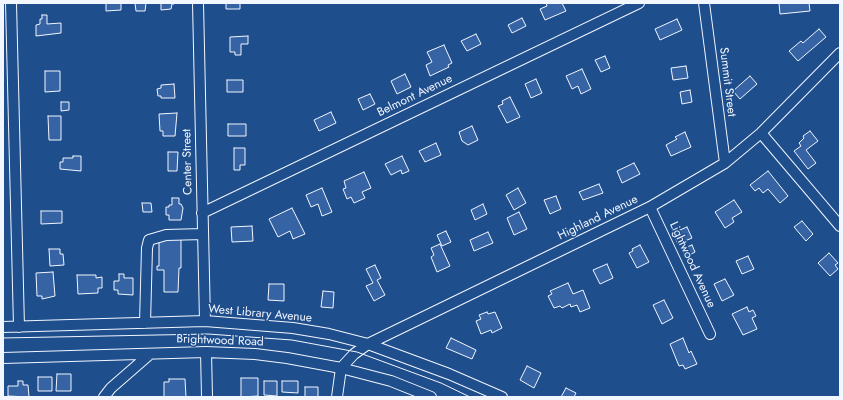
<!DOCTYPE html>
<style>
body{margin:0}
#map{position:relative;width:843px;height:400px;overflow:hidden;background:#1f4e8c;font-family:Jost,sans-serif}
canvas{display:block}
.frame{position:absolute;inset:0;border:4px solid #f2f6ff;pointer-events:none}
</style>
<div id="map">
<canvas width="843" height="400"></canvas>
<div class="frame"></div>
</div>
<script>
const c = document.querySelector('canvas').getContext('2d');
c.lineJoin = 'round';
function paint(path, color) { c.fillStyle = color; c.fill(path, 'evenodd'); }
const poly = rows => new Path2D(rows.map(r => 'M' + r).join(''));
function trace(path, color, width, dash) { c.strokeStyle = color; c.lineWidth = width; c.lineCap = dash ? 'butt' : 'round'; c.setLineDash(dash || []); c.stroke(path); }
function write(font, color, halo, rows, align = 'center') {
  c.font = font + ' Jost,sans-serif'; c.lineWidth = 3; c.setLineDash([]); c.textBaseline = 'middle'; c.strokeStyle = halo; c.fillStyle = color; for (const [text, x, y, turn = 0] of rows) {
    c.save(); c.translate(x, y); c.rotate((+turn || 0) * Math.PI / 180); c.textAlign = isNaN(turn) ? turn : align; if (halo) c.strokeText(text, 0, 0); c.fillText(text, 0, 0); c.restore();
  }
}
const building = poly([
 [106,3,121,3,121,10,106,11,106,3],
 [135,3,146,3,145,11,136,11,135,3],
 [161,3,174,3,174,4,172,4,171,9,161,10,161,3],
 [226,3,240,3,240,9,226,9,226,3],
 [546,3,562,3,566,11,545,20,540,9,547,6,546,3],
 [779,3,809,3,810,11,780,14,779,3],
 [42,15,47,15,47,24,61,23,61,33,36,36,36,25,40,24,40,19,42,19,42,15],
 [522,18,526,26,512,33,508,25,522,18],
 [677,19,682,30,660,40,655,29,677,19],
 [819,29,826,37,798,61,789,51,801,41,803,43,819,29],
 [476,34,481,44,467,51,461,41,476,34],
 [248,36,248,44,241,44,241,55,235,55,235,52,230,52,230,37,248,36],
 [444,45,452,63,448,65,449,67,430,76,426,65,432,62,427,52,444,45],
 [605,56,610,68,601,72,595,60,605,56],
 [686,66,688,78,673,80,671,68,686,66],
 [582,69,591,89,581,94,578,86,572,89,566,76,582,69],
 [45,71,60,71,60,91,45,92,45,71],
 [405,74,411,87,397,94,391,81,405,74],
 [750,76,757,84,740,99,733,91,750,76],
 [536,79,542,93,531,98,525,84,536,79],
 [227,80,243,80,243,92,227,92,227,80],
 [174,84,175,98,161,98,161,96,158,96,157,89,161,88,161,85,174,84],
 [690,90,692,102,682,104,680,92,690,90],
 [370,94,375,104,363,110,358,99,370,94],
 [510,97,520,117,507,123,498,106,503,104,502,101,510,97],
 [61,102,69,102,69,110,61,111,61,102],
 [331,112,336,123,319,131,314,120,331,112],
 [177,113,175,136,163,136,163,131,160,131,159,114,177,113],
 [48,116,61,116,61,140,49,140,48,116],
 [228,124,246,124,246,136,228,136,228,124],
 [472,126,478,140,468,145,462,141,459,132,472,126],
 [810,131,818,141,806,150,816,163,808,169,794,151,801,146,799,143,804,138,803,136,810,131],
 [685,132,691,147,671,156,666,145,677,139,675,137,685,132],
 [436,143,441,155,425,162,419,151,436,143],
 [234,148,245,148,245,165,240,165,240,170,234,170,234,148],
 [168,152,178,152,177,171,168,171,168,152],
 [73,156,81,156,81,171,60,169,60,162,63,162,63,158,73,158,73,156],
 [402,156,409,171,402,174,401,170,391,175,385,164,402,156],
 [634,163,640,174,622,183,617,171,634,163],
 [768,171,788,196,780,203,768,189,763,193,759,188,755,191,750,185,768,171],
 [364,172,371,188,362,192,365,198,354,203,351,197,347,199,343,189,346,188,344,181,364,172],
 [599,184,603,193,583,200,579,192,599,184],
 [322,188,332,212,322,216,318,204,311,207,306,195,322,188],
 [518,188,526,203,514,210,506,195,518,188],
 [556,196,561,209,550,214,544,200,556,196],
 [172,198,179,198,179,204,181,204,183,208,181,220,169,220,169,215,166,215,166,207,169,207,169,205,172,205,172,198],
 [734,200,742,212,732,218,734,222,725,228,715,212,734,200],
 [142,203,151,203,152,212,143,212,142,203],
 [483,204,487,214,475,220,471,210,483,204],
 [292,208,305,234,293,239,290,231,278,237,269,219,292,208],
 [41,211,62,211,62,223,41,224,41,211],
 [519,212,527,229,514,235,507,218,519,212],
 [802,221,813,234,806,241,794,227,802,221],
 [252,226,253,241,232,242,231,227,252,226],
 [687,227,692,238,678,244,673,233,687,227],
 [446,231,451,242,442,246,437,235,446,231],
 [488,232,493,243,474,251,470,240,488,232],
 [181,239,181,268,179,268,178,292,164,292,164,270,157,270,157,266,159,266,159,240,181,239],
 [440,244,450,266,437,272,431,257,434,255,431,248,440,244],
 [640,245,649,262,637,268,629,253,633,251,632,249,640,245],
 [692,245,695,252,686,257,682,249,692,245],
 [49,249,60,249,60,254,63,254,64,265,50,266,49,249],
 [829,253,838,263,835,265,838,269,830,276,818,263,829,253],
 [748,256,754,269,742,274,736,261,748,256],
 [607,264,613,278,600,284,593,270,607,264],
 [375,265,381,278,377,280,385,295,374,301,366,286,373,283,366,269,375,265],
 [53,272,55,296,42,299,42,296,37,296,36,273,53,272],
 [119,274,124,274,124,278,133,278,133,295,118,294,118,290,114,290,114,281,119,281,119,274],
 [77,275,96,275,96,278,102,277,102,288,98,288,98,293,78,294,77,275],
 [725,279,734,295,722,301,714,284,725,279],
 [568,283,573,294,583,290,590,308,580,312,577,305,571,307,570,304,562,308,560,306,554,308,548,296,552,294,550,291,568,283],
 [269,284,284,284,284,301,268,300,269,284],
 [323,291,334,292,333,308,321,307,323,291],
 [664,300,673,318,662,324,653,305,664,300],
 [747,307,749,312,753,310,756,316,752,318,757,329,743,335,732,314,747,307],
 [487,312,488,314,495,312,502,328,492,333,491,330,481,334,476,321,481,319,479,315,487,312],
 [451,338,476,350,472,359,446,348,451,338],
 [683,338,689,353,691,351,697,364,685,369,683,365,679,366,670,344,683,338],
 [527,366,541,373,534,388,520,380,527,366],
 [57,374,71,374,71,391,56,391,57,374],
 [38,377,52,377,52,391,38,391,38,377],
 [241,378,258,378,258,396,241,397,241,378],
 [169,379,185,379,186,397,164,397,164,382,169,382,169,379],
 [18,381,23,381,23,385,28,385,29,397,8,396,8,386,18,386,18,381],
 [264,381,277,381,277,396,264,395,264,381],
 [282,381,298,381,298,393,282,392,282,381],
 [305,387,318,387,318,397,305,397,305,387],
 [566,388,576,393,574,397,561,397,566,388]
]);
paint(building, '#3563a3');
trace(building, '#f2f6ff', 1);
const minor = poly([
 [11,3,19,327],
 [198,3,205,321],
 [704,3,725,163],
 [761,133,840,226],
 [650,207,710,334],
 [202,213,639,3],
 [145,323,147,248,149,240,166,235,203,234],
 [3,327,205,321,293,328,329,334,368,344,449,374,502,397],
 [206,352,207,397],
 [3,358,206,352,255,354,287,358,341,368,391,381,431,397],
 [104,397,111,388,150,354],
 [337,397,341,368,354,354,368,344,650,207,725,163,761,133,840,53]
]);
trace(minor, '#f2f6ff', 12);
trace(minor, '#1f4e8c', 10);
trace(poly([
 [3,338,208,334,292,340,357,352,441,383,470,397]
]), '#f2f6ff', 1);
write('12px', '#f2f6ff', '#1f4e8c', [
 ["Summit Street",727,82,83],
 ["Belmont Avenue",415,96,-26],
 ["Center Street",188,162,-91],
 ["Highland Avenue",598,218,-26],
 ["Lightwood Avenue",692,265,65],
 ["West Library Avenue",260,314,5],
 ["Brightwood Road",220,341,2]
]);
</script>
